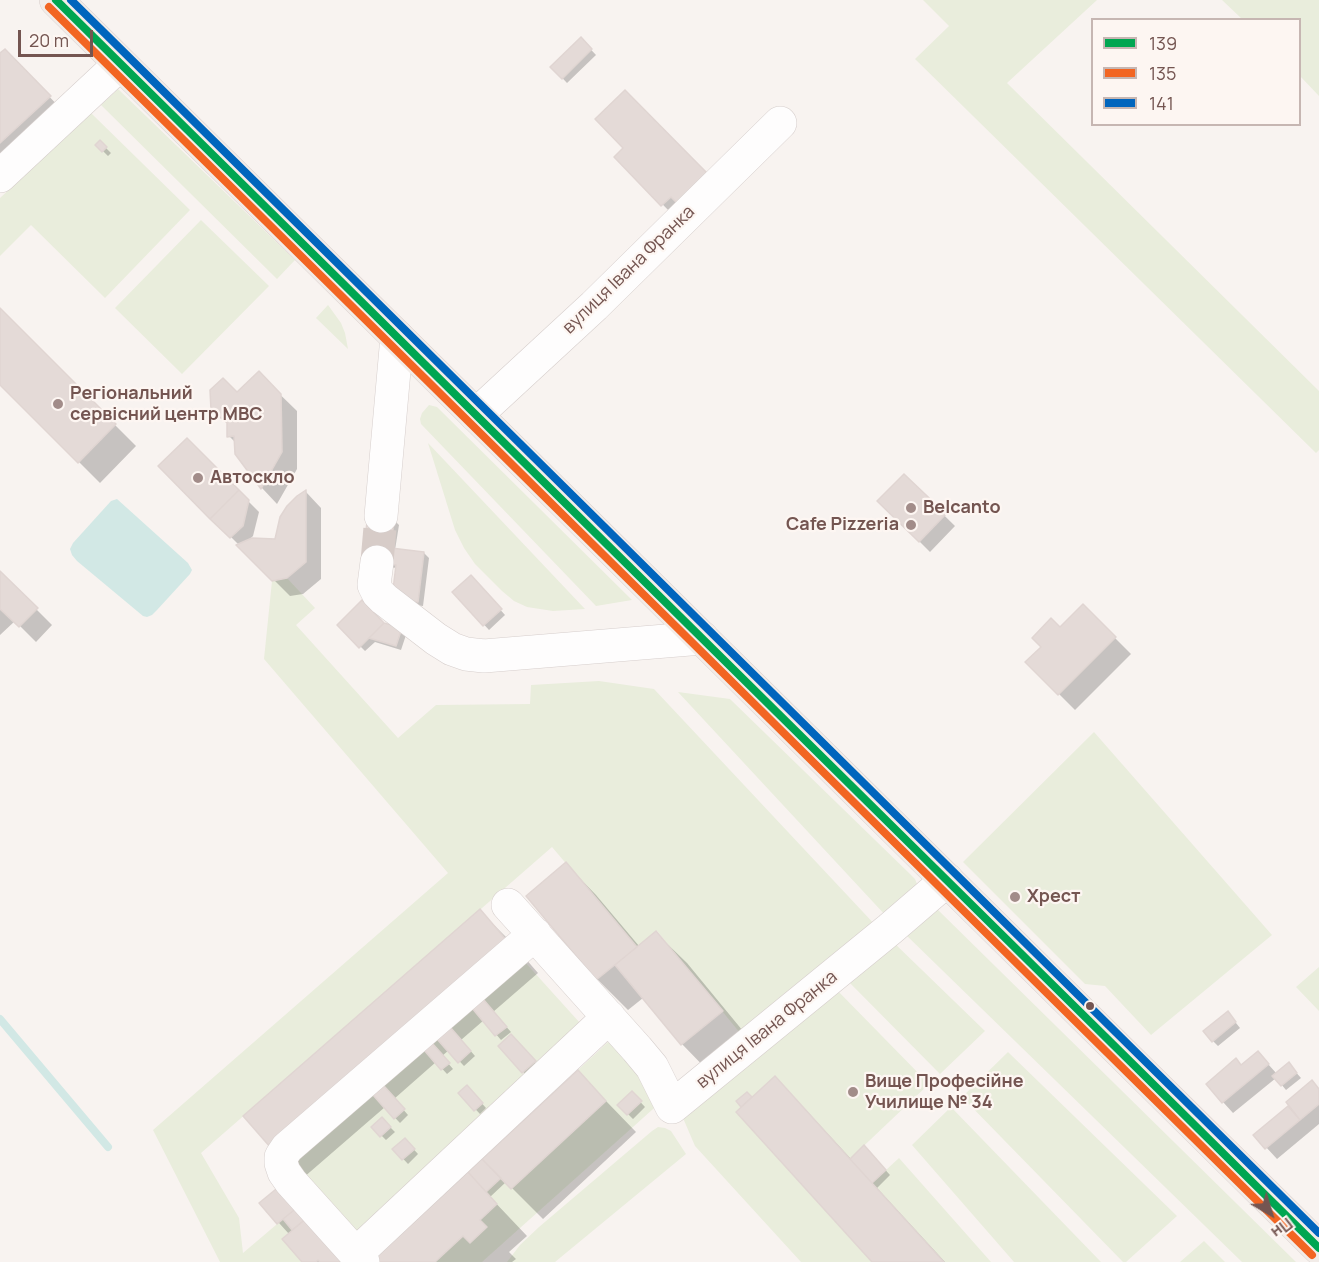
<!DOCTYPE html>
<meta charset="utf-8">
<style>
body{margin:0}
#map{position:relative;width:1319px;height:1262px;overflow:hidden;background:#f8f3f0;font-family:Manrope,sans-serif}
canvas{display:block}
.legend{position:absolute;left:1091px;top:18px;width:210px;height:108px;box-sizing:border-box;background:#fdf6f2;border:2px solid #c6b6b2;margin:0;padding:8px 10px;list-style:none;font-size:18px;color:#745551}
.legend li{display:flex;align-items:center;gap:12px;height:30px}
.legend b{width:30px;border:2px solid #c6b6b2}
.north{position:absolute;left:1241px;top:1184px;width:60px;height:60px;-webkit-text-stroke:4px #fdf6f2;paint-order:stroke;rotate:142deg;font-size:16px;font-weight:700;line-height:24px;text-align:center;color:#745551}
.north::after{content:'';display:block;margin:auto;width:21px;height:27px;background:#745551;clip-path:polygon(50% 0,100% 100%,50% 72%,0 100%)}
.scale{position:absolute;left:18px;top:30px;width:75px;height:27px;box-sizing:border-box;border:3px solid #745551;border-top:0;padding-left:8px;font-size:18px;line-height:21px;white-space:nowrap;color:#745551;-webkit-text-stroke:4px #fdf6f2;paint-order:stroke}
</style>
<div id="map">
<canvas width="1319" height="1262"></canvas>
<ul class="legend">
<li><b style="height:8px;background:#00a651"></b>139</li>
<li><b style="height:8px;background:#f26522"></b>135</li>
<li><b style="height:8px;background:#0065bd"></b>141</li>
</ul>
<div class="north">Пн</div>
<div class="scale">20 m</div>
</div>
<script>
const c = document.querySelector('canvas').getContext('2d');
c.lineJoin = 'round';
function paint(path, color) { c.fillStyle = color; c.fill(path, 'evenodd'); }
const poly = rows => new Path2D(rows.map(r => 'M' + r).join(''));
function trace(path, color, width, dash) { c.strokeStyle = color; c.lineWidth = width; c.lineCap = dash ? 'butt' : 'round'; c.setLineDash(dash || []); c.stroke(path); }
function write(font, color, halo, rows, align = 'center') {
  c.font = font + ' Manrope,sans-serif'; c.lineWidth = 4.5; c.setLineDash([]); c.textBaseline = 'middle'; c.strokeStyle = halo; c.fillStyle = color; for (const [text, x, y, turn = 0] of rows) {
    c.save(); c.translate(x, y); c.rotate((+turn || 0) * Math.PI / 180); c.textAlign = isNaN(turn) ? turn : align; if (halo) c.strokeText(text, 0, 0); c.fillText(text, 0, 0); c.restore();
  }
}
paint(poly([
 [923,0,1097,0,1007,83,1319,391,1319,450,1316,453,915,59,949,26],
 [1222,0,1319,0,1319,96,1300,76,1300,20,1242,19],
 [118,89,295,260,277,279,101,105],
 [91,113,190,210,105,298,31,225,0,256,0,198],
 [201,220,269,286,182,374,115,308],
 [328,305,341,323,345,333,348,349,316,318],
 [429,405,437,407,632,600,596,606,421,424,420,419,422,413],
 [428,443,585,609,553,611,527,607,514,601,502,591,475,564,464,548,455,530],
 [287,578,315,608,296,625,398,738,436,705,530,704,531,685,599,681,654,689,878,928,744,1038,657,931,637,947,552,847,201,1153,239,1218,243,1253,283,1219,292,1230,282,1239,302,1262,220,1262,153,1130,448,873,264,659,272,581],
 [678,692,730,699,910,874,915,879,917,884,887,917],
 [1094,732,1272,935,1151,1035,1105,986,1085,984,963,862],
 [935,907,1296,1262,1242,1262,904,933],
 [890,939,985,1031,940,1074,844,977],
 [524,961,580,1023,353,1235,290,1162],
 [1319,967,1319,1011,1296,987],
 [833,986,929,1084,850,1159,752,1097,747,1092,736,1101,741,1107,736,1112,872,1262,801,1262,695,1146,683,1118],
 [608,1042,638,1065,662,1101,482,1262,435,1262,497,1204,486,1192,501,1178,511,1189,606,1101,578,1070],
 [1008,1052,1177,1216,1126,1262,1123,1262,962,1097],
 [951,1107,1101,1262,1014,1262,912,1145],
 [658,1127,665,1128,671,1131,686,1154,555,1262,507,1262,520,1245,539,1227,652,1131],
 [899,1158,991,1262,944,1262,872,1183],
 [1204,1241,1225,1262,1180,1262]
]), '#e9eddc');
paint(poly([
 [117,499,188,563,192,570,190,574,157,610,152,615,147,617,143,616,77,561,72,555,70,549,73,543,111,501]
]), '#d2e8e5');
paint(poly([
 [581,39,596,55,567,83,552,67],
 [5,51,71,119,0,184,0,55],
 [100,142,111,153,108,156,97,145],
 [616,157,717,186,673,215],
 [0,310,136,446,100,483,0,383],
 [259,374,297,411,297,469,277,504,262,488,236,454,236,443,229,436,229,425,213,409,237,395],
 [187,440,259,512,253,536,249,540,276,541,306,492,321,508,321,579,303,594,290,596,160,466],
 [904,476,955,526,930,552,879,501],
 [394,520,399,525,395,550,424,553,429,558,423,606,399,603,397,568,368,565],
 [0,573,52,625,36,642,15,621,0,635],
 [471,577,505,615,489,630,454,592],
 [1083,606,1131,654,1075,710,1027,662],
 [384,624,406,635,401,650,375,642,365,651,339,625],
 [566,864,596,895,639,946,656,933,687,963,752,1042,712,1075,682,1044,643,998,628,1010,597,979,528,896],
 [480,911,511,942,538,973,493,1012,511,1032,501,1040,484,1020,461,1040,475,1056,464,1066,449,1050,442,1056,453,1069,447,1074,436,1062,394,1099,408,1115,400,1123,385,1107,303,1178,272,1147],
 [1232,1018,1240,1028,1218,1046,1213,1041],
 [511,1036,539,1067,528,1077,500,1046],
 [1268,1064,1277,1074,1293,1069,1301,1078,1286,1090,1276,1078,1233,1113,1223,1102,1242,1066],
 [578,1072,636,1132,543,1219,506,1182,490,1197,527,1236,509,1252,516,1259,512,1262,373,1262],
 [775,1078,805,1109,851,1159,869,1152,890,1175,877,1188,945,1262,874,1262,738,1101,747,1094,753,1099],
 [467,1087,486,1108,480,1114,460,1093],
 [1319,1090,1319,1124,1277,1159,1255,1135,1290,1106],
 [632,1093,645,1107,633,1119,619,1105],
 [382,1119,395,1132,386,1140,373,1127],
 [405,1140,418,1154,408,1164,394,1149],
 [281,1187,345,1262,304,1262,289,1234,261,1203]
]), '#0003');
trace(poly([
 [0,1019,108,1147]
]), '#d2e8e5', 8);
const building = poly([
 [581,37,592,49,562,79,550,67,581,37],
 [5,49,51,96,0,143,0,53,5,49],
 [625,90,708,174,678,204,671,197,661,206,614,157,623,148,595,119,625,90],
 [100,140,107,147,102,152,95,145,100,140],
 [0,308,116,424,78,463,0,385,0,308],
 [259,371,281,394,282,452,261,489,235,454,234,436,227,437,227,423,211,410,210,390,223,378,237,392,259,371],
 [187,438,239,490,210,519,158,466,187,438],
 [904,474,946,514,919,542,877,501,904,474],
 [239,490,249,500,243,526,230,538,210,519,239,490],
 [306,490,306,562,287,578,272,581,236,545,252,538,275,539,280,517,287,506,297,496,306,490],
 [368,515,394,518,391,548,424,552,418,602,392,598,396,565,362,560,368,515],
 [0,571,38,608,19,627,0,609,0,571],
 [471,575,502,609,483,626,452,592,471,575],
 [362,600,384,623,359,648,337,625,362,600],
 [1083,604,1116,637,1058,695,1025,662,1041,647,1032,638,1051,618,1060,627,1083,604],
 [384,623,402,628,396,646,369,638,384,623],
 [566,862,637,947,596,980,526,896,566,862],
 [480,909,508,942,271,1148,243,1116,480,909],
 [656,931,723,1011,681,1045,615,965,656,931],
 [483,999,507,1027,495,1036,472,1008,483,999],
 [1228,1011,1236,1022,1212,1042,1203,1031,1228,1011],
 [450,1027,471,1051,458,1063,437,1039,450,1027],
 [511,1034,536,1061,522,1073,498,1046,511,1034],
 [432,1043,450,1063,441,1070,424,1050,432,1043],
 [1258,1051,1269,1064,1222,1103,1206,1084,1236,1058,1241,1065,1258,1051],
 [1289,1062,1297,1073,1281,1086,1272,1076,1289,1062],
 [578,1070,606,1101,511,1189,482,1159,578,1070],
 [775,1076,850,1159,944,1262,872,1262,736,1112,775,1076],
 [1312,1080,1319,1089,1319,1104,1300,1120,1286,1102,1312,1080],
 [467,1085,483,1103,474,1111,458,1093,467,1085],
 [384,1086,405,1109,394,1119,373,1095,384,1086],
 [632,1091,642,1101,627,1115,617,1105,632,1091],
 [747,1092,752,1097,741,1107,736,1101,747,1092],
 [1288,1106,1300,1120,1265,1149,1253,1135,1288,1106],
 [382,1117,391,1127,380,1137,371,1127,382,1117],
 [405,1138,415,1149,402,1160,392,1149,405,1138],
 [864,1145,886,1170,872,1183,850,1159,864,1145],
 [482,1159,501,1178,486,1192,468,1172,482,1159],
 [468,1172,497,1204,480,1220,487,1227,470,1243,463,1236,435,1262,371,1262,468,1172],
 [281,1185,299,1206,277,1224,259,1203,281,1185],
 [299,1206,308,1217,292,1230,283,1219,299,1206],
 [308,1217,345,1262,320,1262,318,1260,316,1262,302,1262,282,1239,308,1217]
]);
paint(building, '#e4dad7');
trace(building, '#e0d5d2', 1.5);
trace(poly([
 [377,562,381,516]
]), '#d7ccc8', 33, [33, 16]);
const minor = poly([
 [0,176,120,64],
 [476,415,594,306,780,123],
 [381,516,397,337],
 [377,562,374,585,378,593,384,599,436,639,452,649,466,654,484,656,702,638],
 [508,905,637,1049,652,1067,672,1107,890,929,947,880],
 [356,1254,609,1017],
 [363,1262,291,1182,284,1172,281,1163,281,1157,287,1148,535,934]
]);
const major = poly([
 [56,0,1319,1248]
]);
trace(minor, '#d6cecc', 34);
trace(major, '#d9cfcd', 34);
trace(minor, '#fefdfd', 33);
trace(major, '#f2ece8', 33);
trace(poly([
 [56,0,1319,1248]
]), '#00a651', 8);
trace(poly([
 [49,7,1312,1255]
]), '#f26522', 8);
trace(poly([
 [71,0,1319,1233]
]), '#0065bd', 8);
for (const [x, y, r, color] of [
 [58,404,6,"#a28c89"],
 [198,478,6,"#a28c89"],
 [911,508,6,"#a28c89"],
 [911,525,6,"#a28c89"],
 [1015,897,6,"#a28c89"],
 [1090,1006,5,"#745551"],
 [853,1092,6,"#a28c89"]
]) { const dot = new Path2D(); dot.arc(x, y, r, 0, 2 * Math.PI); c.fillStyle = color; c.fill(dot); trace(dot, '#fdf6f2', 2); }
write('18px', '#745551', '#fdf6f2', [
 ["вулиця Івана Франка",629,270,-44],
 ["вулиця Івана Франка",767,1030,-39]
]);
write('bold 18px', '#745551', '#fdf6f2', [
 ["Регіональний",70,394],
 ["сервісний центр МВС",70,415],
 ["Автоскло",210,478],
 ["Belcanto",923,508],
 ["Cafe Pizzeria",899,525,"right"],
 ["Хрест",1027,897],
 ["Вище Професійне",865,1082],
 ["Училище № 34",865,1103]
], 'left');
</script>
